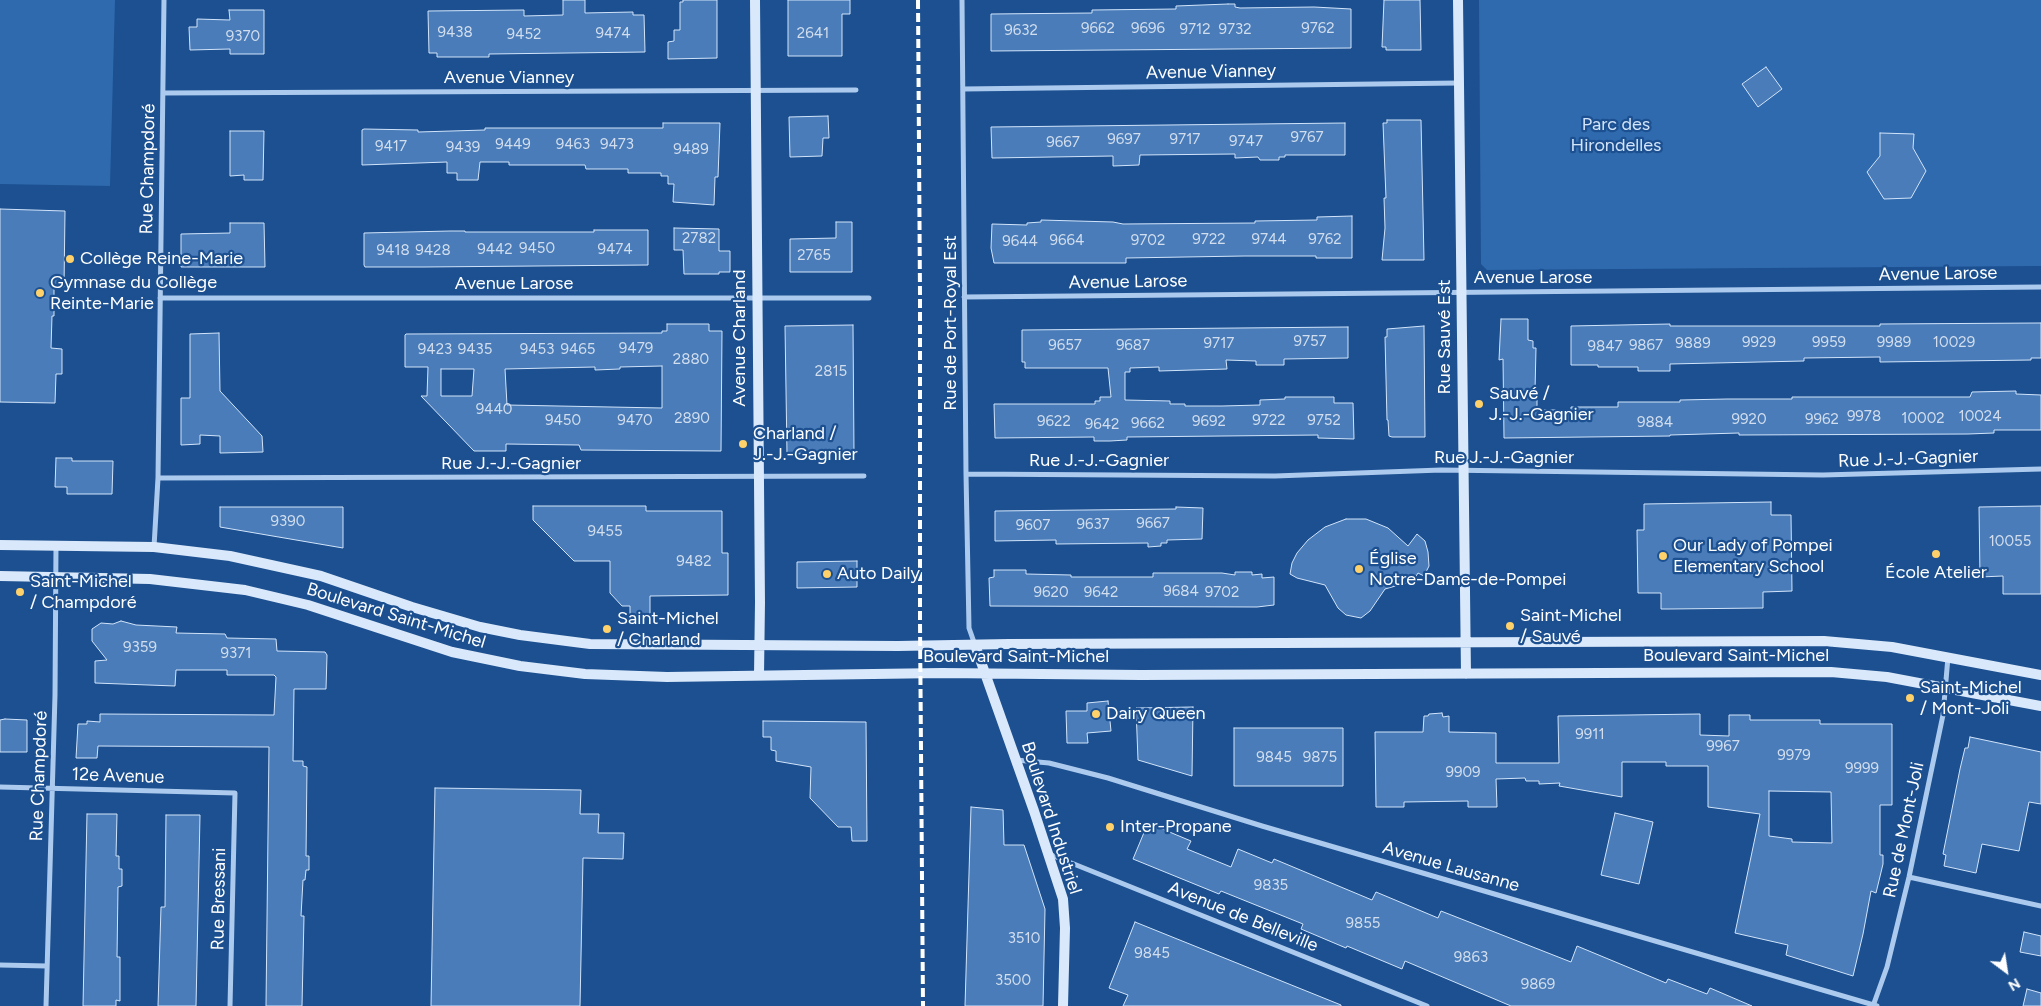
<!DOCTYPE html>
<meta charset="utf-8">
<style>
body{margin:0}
#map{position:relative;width:2041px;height:1006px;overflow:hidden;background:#1c5090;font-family:Figtree,sans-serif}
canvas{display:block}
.north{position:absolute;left:1981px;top:946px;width:50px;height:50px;-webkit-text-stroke:4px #1c5090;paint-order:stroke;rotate:149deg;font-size:14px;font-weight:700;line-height:20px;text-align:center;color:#fff}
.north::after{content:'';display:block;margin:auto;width:18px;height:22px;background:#fff;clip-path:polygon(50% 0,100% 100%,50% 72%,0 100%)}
</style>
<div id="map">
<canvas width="2041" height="1006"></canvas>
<div class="north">N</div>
</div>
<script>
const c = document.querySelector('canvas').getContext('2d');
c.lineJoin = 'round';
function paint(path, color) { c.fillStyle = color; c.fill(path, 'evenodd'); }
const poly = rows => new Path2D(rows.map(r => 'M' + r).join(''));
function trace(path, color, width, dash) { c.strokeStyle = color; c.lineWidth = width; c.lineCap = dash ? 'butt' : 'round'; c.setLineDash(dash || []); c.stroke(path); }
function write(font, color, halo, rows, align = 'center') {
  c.font = font + ' Figtree,sans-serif'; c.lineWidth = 4.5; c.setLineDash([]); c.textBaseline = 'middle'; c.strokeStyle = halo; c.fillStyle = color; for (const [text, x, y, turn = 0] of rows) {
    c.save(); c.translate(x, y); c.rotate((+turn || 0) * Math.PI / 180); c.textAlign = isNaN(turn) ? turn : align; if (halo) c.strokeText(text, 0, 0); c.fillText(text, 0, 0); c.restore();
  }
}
paint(poly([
 [0,0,115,0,110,186,0,184],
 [1479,0,2041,0,2041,266,1487,270,1481,264]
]), '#2f6aae');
const building = poly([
 [563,0,585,0,585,13,633,12,633,15,644,15,645,52,489,54,489,57,437,57,437,53,429,53,428,11,524,10,524,16,563,15,563,0],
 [683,0,717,0,717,58,668,59,668,42,674,41,674,30,680,30,680,2,683,2,683,0],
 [788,0,850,0,850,14,842,14,842,56,788,56,788,0],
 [1384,0,1420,0,1421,50,1386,50,1386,47,1382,47,1384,0],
 [1228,4,1235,4,1235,7,1240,8,1314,7,1351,9,1351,48,991,51,991,14,1092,13,1092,10,1176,9,1176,6,1228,4],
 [229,10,264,10,264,54,230,54,230,49,190,50,189,27,197,27,197,19,230,20,229,10],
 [1766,67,1782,89,1758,107,1742,84,1766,67],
 [828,116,829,138,823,138,822,156,790,157,789,117,828,116],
 [1387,120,1421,120,1424,260,1382,260,1385,228,1384,198,1386,198,1383,123,1387,123,1387,120],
 [663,123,720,123,718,177,715,177,714,205,673,202,674,184,668,184,668,176,661,176,661,173,628,173,628,169,586,169,585,165,509,165,509,162,480,162,478,180,457,180,457,173,447,173,447,162,362,165,362,130,364,129,418,130,418,132,485,130,485,128,663,128,663,123],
 [1345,123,1345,155,1285,155,1285,157,1279,157,1279,160,1260,160,1258,157,1235,158,1235,154,1140,155,1139,165,1113,166,1113,156,992,158,991,127,1345,123],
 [230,131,264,131,263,180,244,180,244,175,230,176,230,131],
 [1880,133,1914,134,1913,148,1926,171,1911,198,1884,199,1867,172,1880,156,1880,133],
 [0,209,65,211,64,287,54,286,54,316,52,316,51,348,62,349,62,374,56,374,55,403,0,402,0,209],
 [1352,216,1352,258,1316,258,1316,256,1244,256,1126,258,1126,263,994,263,991,248,992,224,1027,225,1027,223,1041,222,1041,220,1113,222,1123,224,1255,223,1255,221,1317,220,1317,217,1352,216],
 [836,222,852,222,852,272,790,272,790,239,836,238,836,222],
 [230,223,264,223,265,267,181,267,181,234,230,233,230,223],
 [674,228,719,229,719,251,730,251,730,272,719,272,719,274,684,274,683,250,674,250,674,228],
 [594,230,648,230,648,265,424,267,365,267,364,265,364,233,450,231,465,231,465,232,594,232,594,230],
 [1501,319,1528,319,1528,340,1533,341,1533,348,1536,348,1535,391,1537,391,1537,410,1571,410,1571,407,1618,407,1618,402,1680,402,1680,400,1727,399,1792,399,1792,397,1970,397,1972,392,2016,391,2016,394,2041,395,2041,430,1994,430,1994,433,1968,434,1739,435,1739,433,1670,435,1670,436,1504,438,1503,359,1499,360,1501,319],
 [2041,323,2041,358,2031,358,2031,360,1880,362,1880,357,1804,358,1804,361,1670,364,1670,371,1638,371,1638,367,1598,367,1598,365,1571,365,1571,326,1670,324,1670,326,1880,326,1880,324,2041,323],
 [667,324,709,324,709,331,722,331,721,451,581,450,579,445,506,444,506,451,474,451,421,396,427,396,428,367,405,367,405,335,406,334,662,333,662,331,667,331,667,324],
 [662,366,662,408,507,405,505,369,595,367,595,370,620,369,620,367,662,366],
 [441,369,474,369,472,396,441,396,441,369],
 [853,325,854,453,787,454,785,326,853,325],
 [1424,326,1425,437,1392,437,1389,436,1388,420,1387,420,1385,337,1387,337,1387,329,1424,326],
 [1348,327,1348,358,1284,359,1284,365,1256,365,1256,361,1226,360,1227,369,1159,371,1159,367,1130,368,1130,372,1125,372,1125,400,1170,401,1170,404,1185,404,1185,406,1222,406,1260,405,1260,400,1285,399,1285,397,1334,397,1334,403,1353,403,1354,439,1318,438,1318,435,1127,437,1127,440,1110,441,1094,441,1094,437,995,438,994,404,1095,404,1095,401,1100,401,1100,397,1111,397,1108,368,1025,368,1025,362,1022,362,1022,330,1348,327],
 [219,333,220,391,262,436,263,452,220,453,220,436,200,435,200,444,181,445,181,398,190,398,190,334,219,333],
 [56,458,72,458,72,461,113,461,112,494,67,494,67,487,55,487,56,458],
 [1771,502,1771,515,1791,515,1792,591,1763,592,1763,608,1669,609,1661,609,1661,593,1638,593,1637,530,1644,530,1644,504,1771,502],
 [533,506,646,506,646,511,722,511,722,553,728,553,728,595,650,596,650,615,630,615,630,606,622,606,610,593,610,561,574,561,533,520,533,506],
 [2041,506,2041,594,2003,594,2003,576,1980,577,1979,507,2041,506],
 [220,507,343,507,343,548,220,527,220,507],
 [1176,507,1203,508,1202,539,1167,540,1167,543,1161,543,1161,546,1148,547,1148,543,1056,544,1056,540,995,541,995,511,1176,509,1176,507],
 [1346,519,1366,519,1388,528,1408,546,1417,534,1425,541,1428,552,1429,566,1424,576,1418,573,1413,581,1385,589,1370,611,1361,618,1346,615,1338,608,1325,585,1297,578,1290,574,1292,563,1297,553,1308,540,1325,527,1346,519],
 [857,561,857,587,797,588,797,562,857,561],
 [994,570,1026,570,1026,574,1071,575,1071,577,1153,577,1153,573,1222,573,1235,575,1235,572,1252,572,1252,575,1262,574,1262,578,1274,577,1274,605,1257,607,990,606,989,578,994,577,994,570],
 [121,621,136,625,177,627,176,633,225,634,227,638,276,639,277,651,325,652,327,655,326,689,294,689,293,761,303,761,303,766,307,767,306,856,309,856,309,870,306,870,305,880,303,880,301,916,304,916,302,1006,266,1006,269,747,98,746,97,758,76,758,78,724,87,724,87,721,100,722,100,714,274,715,276,677,274,675,227,675,227,670,176,670,175,686,95,683,95,661,107,660,92,641,92,629,101,623,113,624,121,621],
 [1108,701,1111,731,1087,733,1088,743,1067,743,1066,711,1087,711,1087,703,1108,701],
 [1193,707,1192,776,1138,760,1136,708,1193,707],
 [1442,713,1443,717,1449,716,1449,732,1496,733,1496,763,1559,763,1558,716,1700,714,1700,735,1729,736,1729,715,1750,715,1750,720,1820,720,1820,724,1892,724,1892,805,1880,805,1880,855,1883,855,1883,864,1876,893,1871,891,1863,934,1853,976,1786,955,1788,945,1735,933,1760,814,1708,807,1708,766,1666,766,1666,762,1622,762,1622,797,1559,786,1560,783,1539,784,1539,781,1526,781,1525,778,1496,779,1497,807,1468,807,1468,801,1404,802,1404,807,1376,807,1375,732,1423,732,1424,716,1428,716,1429,714,1442,713],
 [1769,791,1831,792,1832,843,1792,842,1792,839,1769,836,1769,791],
 [5,719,27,720,27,752,0,752,0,720,5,719],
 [763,721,866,722,867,841,852,841,851,827,838,827,810,798,811,767,776,761,776,751,771,750,771,737,763,737,763,721],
 [1234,728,1343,728,1343,786,1234,786,1234,728],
 [1970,737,2041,752,2041,804,2029,802,2019,851,1982,844,1976,873,1944,866,1946,855,1943,854,1960,769,1965,748,1968,748,1970,737],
 [435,788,581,790,580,814,599,814,598,833,624,833,623,859,583,858,580,1006,431,1006,435,788],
 [971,807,1003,810,1004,845,1024,845,1045,909,1043,1006,965,1006,971,807],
 [1615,813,1653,822,1639,884,1601,875,1615,813],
 [87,814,117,814,116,856,119,856,119,869,122,869,122,886,118,887,117,957,120,957,120,1001,116,1000,116,1006,83,1006,87,814],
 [166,815,200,815,196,1006,158,1006,161,907,165,907,166,815],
 [1148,823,1191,841,1187,849,1231,867,1238,849,1272,863,1274,859,1372,900,1376,892,1438,918,1441,911,1571,962,1577,946,1666,983,1668,979,1707,994,1710,988,1752,1006,1511,1006,1405,961,1402,969,1347,946,1346,948,1301,929,1303,924,1221,891,1219,894,1133,859,1148,823],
 [1135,922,1341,1005,1341,1006,1123,1006,1128,995,1109,988,1135,922],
 [2024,932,2041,936,2041,956,2020,952,2024,932],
 [2027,989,2041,993,2041,1006,2023,1006,2027,989]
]);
paint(building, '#497cb9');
trace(building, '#d2e4fa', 1);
trace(poly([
 [962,0,966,474,969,628,975,645],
 [963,89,1459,83],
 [163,93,856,90],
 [964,297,2041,287],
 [160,298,869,298],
 [966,474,1275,476,1441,470,1823,475,2041,469],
 [158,478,864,476],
 [154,547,158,478,164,0],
 [1016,760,1049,763,1108,778,1262,826,1877,1006],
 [0,787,235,793,230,1006],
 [1049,854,1427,1006],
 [1909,877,2041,906],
 [0,965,47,966],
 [46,1006,55,695,56,546],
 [1873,1006,1887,967,1909,877,1943,715,1948,657]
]), '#accaee', 5);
trace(poly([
 [755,0,760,602,759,675],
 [1458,0,1466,674],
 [0,545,154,547,230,556,321,576,412,607,480,627,520,635,590,644,898,646,1009,644,1824,641,1892,647,2041,675],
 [0,576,150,579,245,590,308,605,452,652,520,666,585,674,667,677,942,673,1141,675,1831,672,1887,677,2041,706],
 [975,645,1034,811,1063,899,1065,928,1063,1006]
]), '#d9e8fa', 10);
trace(poly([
 [918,0,920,295,920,621,923,1006]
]), '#fff', 4, [9, 4]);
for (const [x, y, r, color] of [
 [70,259,5,"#fed16a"],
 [40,293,5,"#fed16a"],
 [1479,404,5,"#fed16a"],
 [743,444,5,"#fed16a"],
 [1936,554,5,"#fed16a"],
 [1663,556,5,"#fed16a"],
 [1359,569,5,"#fed16a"],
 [827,574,5,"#fed16a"],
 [20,592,5,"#fed16a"],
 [1510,626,5,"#fed16a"],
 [607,629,5,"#fed16a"],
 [1910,698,5,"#fed16a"],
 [1096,714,5,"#fed16a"],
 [1110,827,5,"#fed16a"]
]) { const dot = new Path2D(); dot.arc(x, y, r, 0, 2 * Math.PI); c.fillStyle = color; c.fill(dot); trace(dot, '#1c5090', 2); }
write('15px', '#d2deee', null, [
 ["9662",1098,29],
 ["9696",1148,29],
 ["9762",1318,29],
 ["9712",1195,30],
 ["9732",1235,30],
 ["9632",1021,31],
 ["9438",455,33],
 ["9474",613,34],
 ["2641",813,34],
 ["9452",524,35],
 ["9370",243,37],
 ["9767",1307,138],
 ["9697",1124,140],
 ["9717",1185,140],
 ["9747",1246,142],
 ["9667",1063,143],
 ["9449",513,145],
 ["9463",573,145],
 ["9473",617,145],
 ["9417",391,147],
 ["9439",463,148],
 ["9489",691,150],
 ["2782",699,239],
 ["9722",1209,240],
 ["9744",1269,240],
 ["9762",1325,240],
 ["9664",1067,241],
 ["9702",1148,241],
 ["9644",1020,242],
 ["9450",537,249],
 ["9442",495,250],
 ["9474",615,250],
 ["9418",393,251],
 ["9428",433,251],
 ["2765",814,256],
 ["9757",1310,342],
 ["9929",1759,343],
 ["9959",1829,343],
 ["9989",1894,343],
 ["10029",1954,343],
 ["9717",1219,344],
 ["9889",1693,344],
 ["9657",1065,346],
 ["9687",1133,346],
 ["9867",1646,346],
 ["9847",1605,347],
 ["9479",636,349],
 ["9423",435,350],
 ["9435",475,350],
 ["9453",537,350],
 ["9465",578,350],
 ["2880",691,360],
 ["2815",831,372],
 ["9440",494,410],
 ["9978",1864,417],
 ["10024",1980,417],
 ["2890",692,419],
 ["10002",1923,419],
 ["9920",1749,420],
 ["9962",1822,420],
 ["9450",563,421],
 ["9470",635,421],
 ["9722",1269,421],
 ["9752",1324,421],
 ["9622",1054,422],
 ["9692",1209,422],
 ["9884",1655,423],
 ["9662",1148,424],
 ["9642",1102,425],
 ["9390",288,522],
 ["9667",1153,524],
 ["9637",1093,525],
 ["9607",1033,526],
 ["9455",605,532],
 ["10055",2010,542],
 ["9482",694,562],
 ["9684",1181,592],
 ["9620",1051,593],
 ["9642",1101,593],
 ["9702",1222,593],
 ["9359",140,648],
 ["9371",236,654],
 ["9911",1590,735],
 ["9967",1723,747],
 ["9979",1794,756],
 ["9845",1274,758],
 ["9875",1320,758],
 ["9999",1862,769],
 ["9909",1463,773],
 ["9835",1271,886],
 ["9855",1363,924],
 ["3510",1024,939],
 ["9845",1152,954],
 ["9863",1471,958],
 ["3500",1013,981],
 ["9869",1538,985]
]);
write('18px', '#fff', '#1c5090', [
 ["Avenue Vianney",1211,72,-1],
 ["Avenue Vianney",509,78],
 ["Rue Champdoré",148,169,-89],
 ["Avenue Larose",1938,274,-1],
 ["Avenue Larose",1533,278],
 ["Avenue Larose",1128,282,-1],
 ["Avenue Larose",514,284],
 ["Rue de Port-Royal Est",951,323,-90],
 ["Rue Sauvé Est",1445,337,-90],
 ["Avenue Charland",740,338,-90],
 ["Rue J.-J.-Gagnier",1504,458],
 ["Rue J.-J.-Gagnier",1908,459,-2],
 ["Rue J.-J.-Gagnier",1099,461],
 ["Rue J.-J.-Gagnier",511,464],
 ["Boulevard Saint-Michel",396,616,17],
 ["Boulevard Saint-Michel",1736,656],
 ["Boulevard Saint-Michel",1016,657],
 ["Rue Champdoré",39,776,-88],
 ["12e Avenue",118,776,2],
 ["Boulevard Industriel",1051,818,72],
 ["Rue de Mont-Joli",1904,830,-78],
 ["Avenue Lausanne",1451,867,16],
 ["Rue Bressani",219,899,-89],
 ["Avenue de Belleville",1243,917,22]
]);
write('18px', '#d2e4fa', '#1c5090', [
 ["Parc des",1616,125],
 ["Hirondelles",1616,146]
]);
write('18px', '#fff', '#1c5090', [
 ["Collège Reine-Marie",80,259],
 ["Gymnase du Collège",50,283],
 ["Reinte-Marie",50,304],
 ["Sauvé /",1489,394],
 ["J.-J.-Gagnier",1489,415],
 ["Charland /",753,434],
 ["J.-J.-Gagnier",753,455],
 ["Our Lady of Pompei",1673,546],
 ["Elementary School",1673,567],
 ["Église",1369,559],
 ["Notre-Dame-de-Pompei",1369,580],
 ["École Atelier",1936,573,"center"],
 ["Auto Daily",837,574],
 ["Saint-Michel",30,582],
 ["/ Champdoré",30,603],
 ["Saint-Michel",1520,616],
 ["/ Sauvé",1520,637],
 ["Saint-Michel",617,619],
 ["/ Charland",617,640],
 ["Saint-Michel",1920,688],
 ["/ Mont-Joli",1920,709],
 ["Dairy Queen",1106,714],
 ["Inter-Propane",1120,827]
], 'left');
</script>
